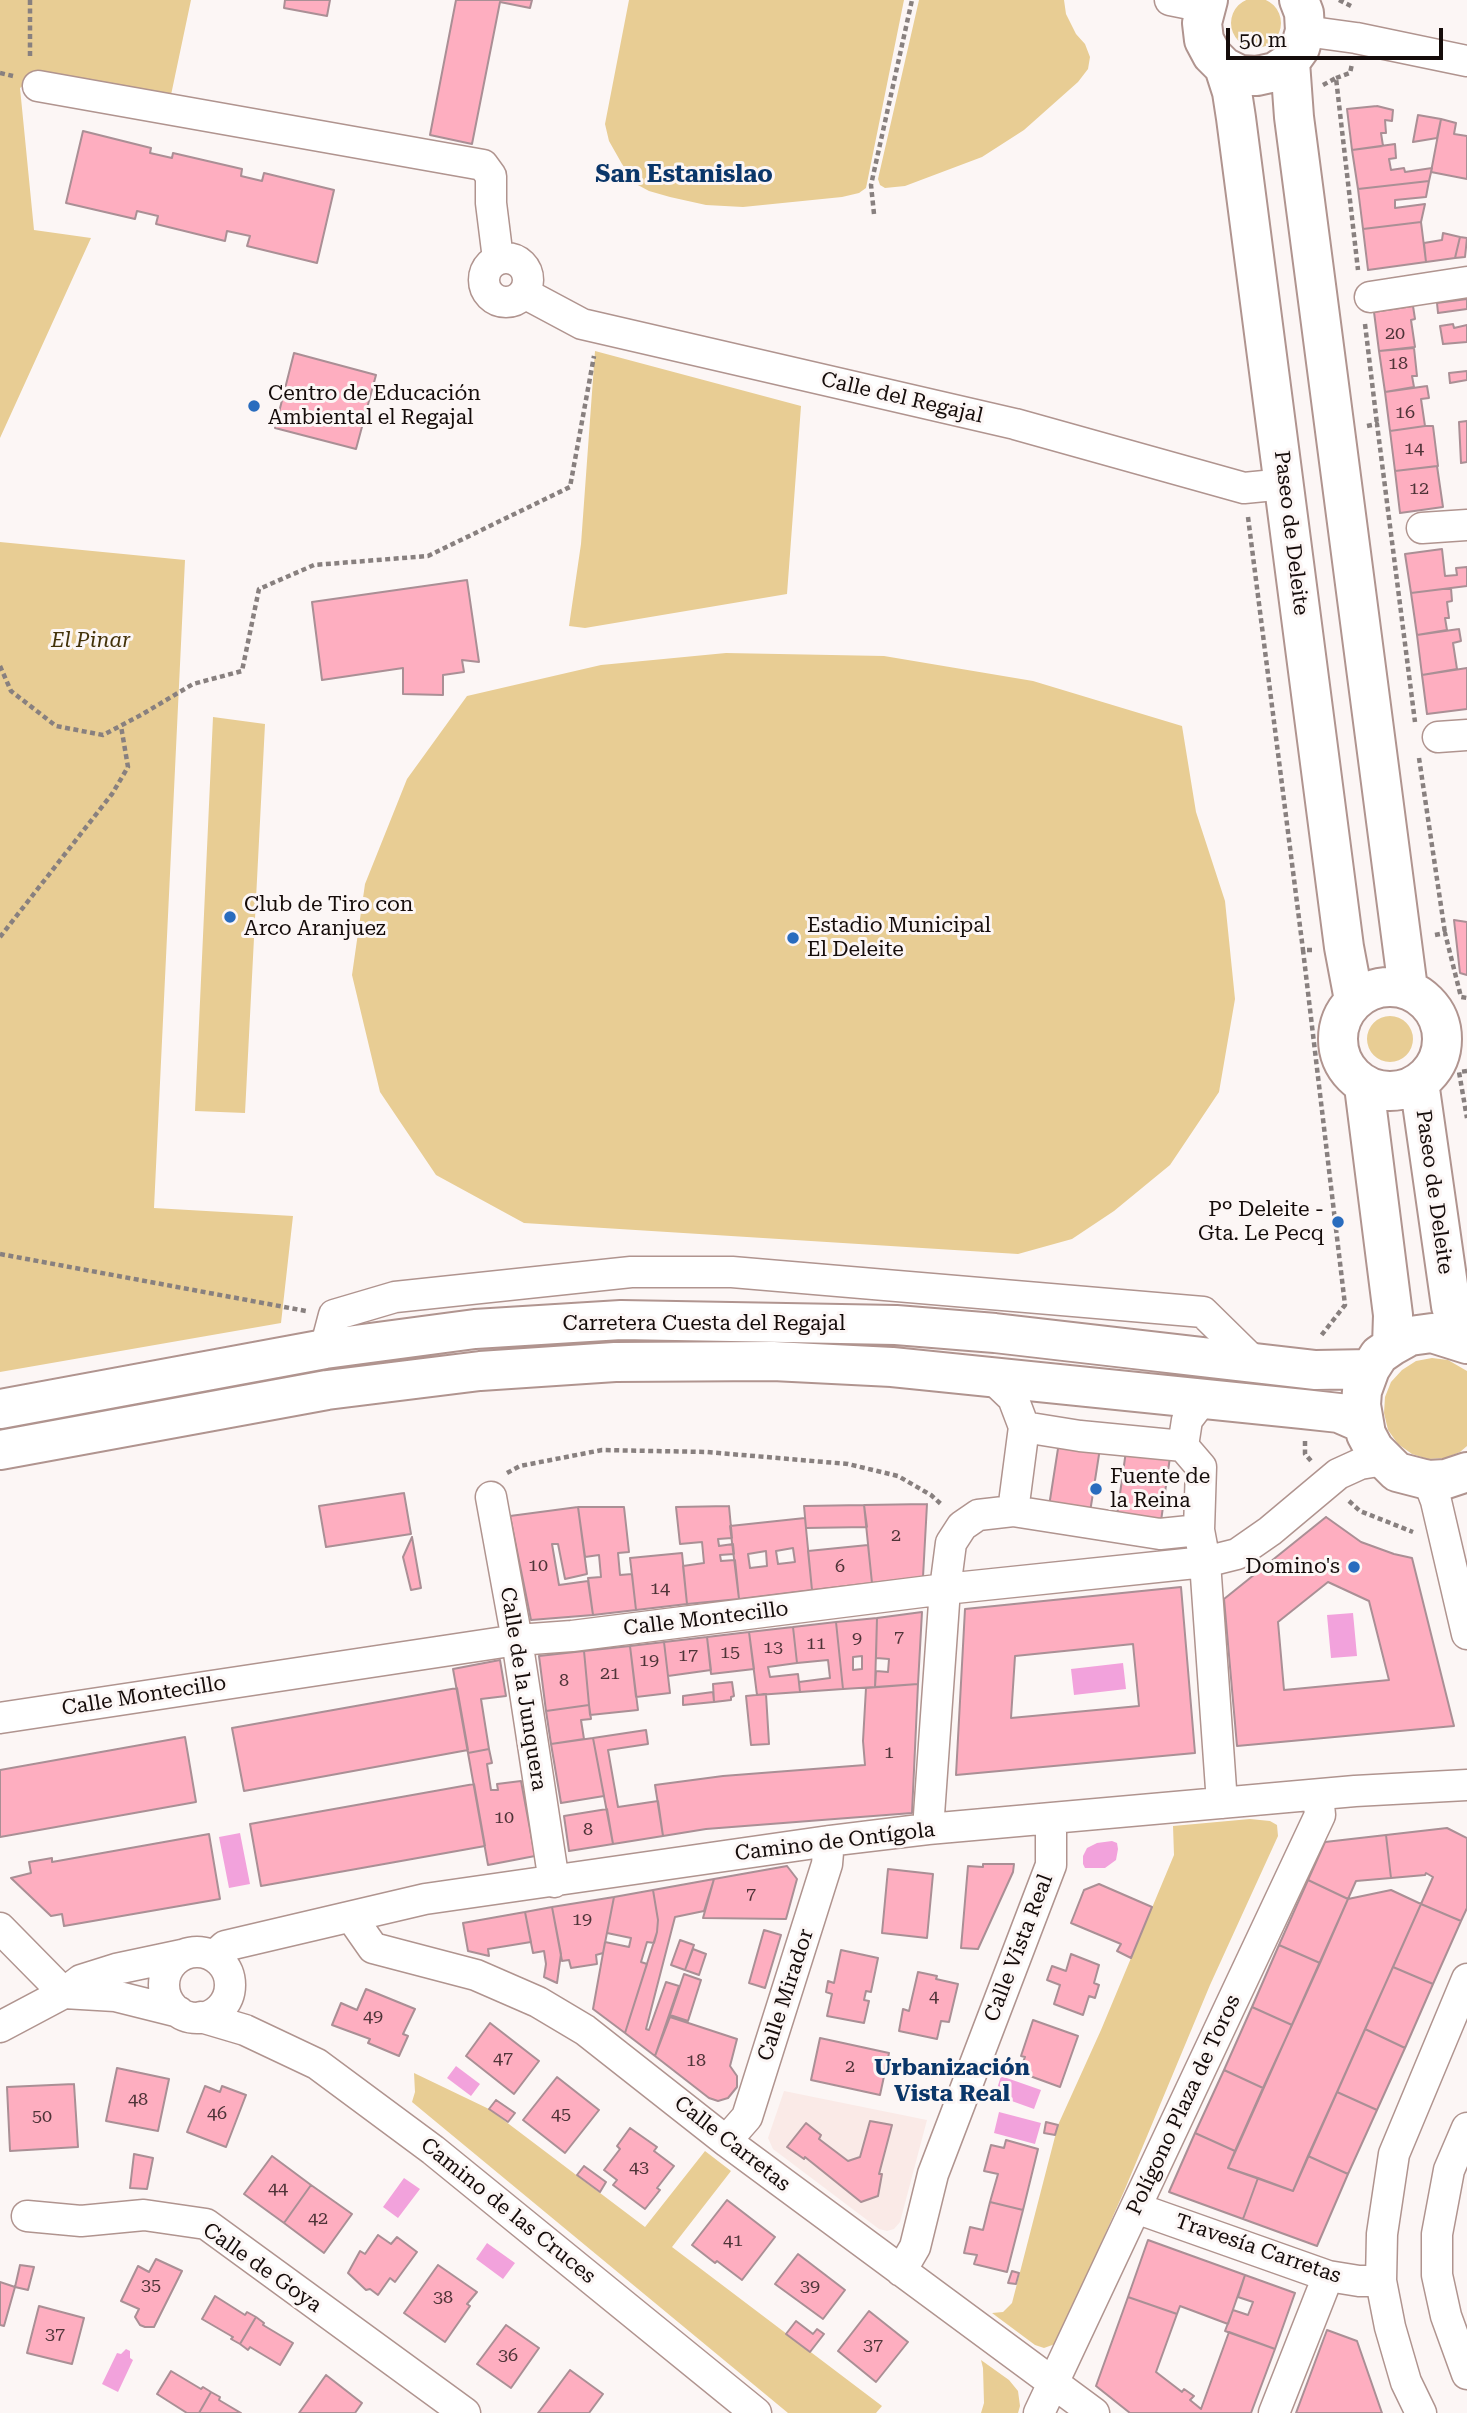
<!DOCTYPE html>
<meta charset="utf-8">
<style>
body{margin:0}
#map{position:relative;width:1467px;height:2413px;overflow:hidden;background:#fcf6f5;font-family:"Roboto Serif",serif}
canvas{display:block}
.scale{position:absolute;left:1226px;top:28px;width:217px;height:32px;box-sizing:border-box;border:4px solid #150c0a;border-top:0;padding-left:9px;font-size:21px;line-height:24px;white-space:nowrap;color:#150c0a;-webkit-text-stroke:5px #fcf6f5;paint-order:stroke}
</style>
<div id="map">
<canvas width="1467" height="2413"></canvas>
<div class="scale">50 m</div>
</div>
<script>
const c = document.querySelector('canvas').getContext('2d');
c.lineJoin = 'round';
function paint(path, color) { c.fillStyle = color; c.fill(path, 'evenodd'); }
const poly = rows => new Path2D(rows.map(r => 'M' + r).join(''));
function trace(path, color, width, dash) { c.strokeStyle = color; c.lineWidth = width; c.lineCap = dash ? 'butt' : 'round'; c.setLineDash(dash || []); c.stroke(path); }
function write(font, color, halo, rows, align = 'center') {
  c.font = font + ' "Roboto Serif",serif'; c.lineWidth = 6; c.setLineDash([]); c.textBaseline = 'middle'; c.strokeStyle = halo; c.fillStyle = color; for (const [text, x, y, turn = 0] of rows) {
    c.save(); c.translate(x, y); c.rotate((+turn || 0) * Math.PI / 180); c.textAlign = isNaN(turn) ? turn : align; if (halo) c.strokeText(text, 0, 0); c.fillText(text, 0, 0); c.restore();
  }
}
paint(poly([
 [784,2091,927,2120,900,2222,894,2229,887,2231,879,2229,773,2149,768,2138]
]), '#faeae7');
paint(poly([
 '1231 23a25 25 0 1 1 50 0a25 25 0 1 1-50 0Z',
 [0,0,191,0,171,95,39,73,20,88,34,230,91,238,0,438],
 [629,0,904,0,866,188,859,193,842,197,743,207,706,205,670,197,649,191,636,184,622,164,609,141,605,124],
 [919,0,1064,0,1066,14,1076,34,1085,44,1090,57,1088,69,1078,82,1024,130,982,157,905,186,885,188,880,185,878,179],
 [595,351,801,406,787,594,585,628,569,626,581,544],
 [0,542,185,560,154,1208,293,1216,281,1323,0,1372],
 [726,653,884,656,1033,681,1182,726,1196,812,1225,901,1235,999,1219,1092,1170,1165,1114,1211,1072,1239,1018,1254,524,1223,436,1175,380,1092,352,975,365,884,407,779,467,696,601,665],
 [213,717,265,724,245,1113,195,1111],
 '1367 1039a23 23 0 1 1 46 0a23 23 0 1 1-46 0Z',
 [1432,1358,1448,1360,1467,1371,1467,1446,1460,1452,1445,1458,1428,1459,1412,1454,1398,1444,1388,1430,1384,1413,1385,1397,1391,1382,1402,1370,1416,1361],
 [1250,1819,1270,1821,1277,1825,1278,1836,1210,1985,1125,2189,1062,2332,1055,2344,1044,2348,1035,2345,992,2313,1003,2312,1012,2303,1058,2125,1101,2030,1174,1855,1173,1826],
 [414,2073,489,2109,645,2227,705,2151,731,2171,672,2247,882,2406,876,2413,788,2413,412,2102,415,2092],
 [981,2360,1009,2380,1018,2391,1020,2406,1018,2413,981,2413,984,2403,983,2368]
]), '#e8cd94');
paint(poly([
 [1353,1613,1357,1656,1331,1658,1327,1615],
 [1123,1663,1126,1689,1074,1695,1071,1669],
 [240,1833,250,1884,229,1888,219,1837],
 [1112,1841,1117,1843,1118,1849,1116,1860,1105,1868,1085,1868,1083,1864,1083,1856,1087,1848,1097,1843],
 [456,2066,480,2084,471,2096,447,2078],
 [1001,2076,1041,2090,1034,2109,995,2095],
 [999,2112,1041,2123,1035,2144,994,2133],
 [404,2178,420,2189,398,2218,383,2207],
 [487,2243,515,2263,503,2279,476,2259],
 [126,2349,130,2351,130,2358,133,2360,118,2392,102,2384,117,2353,121,2354]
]), '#f2a2dc');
const building = poly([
 [285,0,330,0,327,16,284,8,285,0],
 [456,0,532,0,530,8,500,2,472,144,430,135,456,0],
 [1377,106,1393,110,1392,121,1385,120,1386,133,1381,133,1383,146,1352,150,1347,109,1377,106],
 [1418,115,1441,119,1437,138,1413,142,1418,115],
 [1441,119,1456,123,1454,134,1467,136,1467,179,1431,172,1441,119],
 [83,131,151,148,150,153,172,158,173,153,242,169,241,176,262,181,264,173,334,190,317,263,247,246,250,236,227,231,225,241,156,224,158,216,137,211,135,219,66,203,83,131],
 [1395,144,1396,158,1389,159,1391,170,1404,168,1405,172,1432,168,1429,181,1358,189,1352,150,1395,144],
 [1429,181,1426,197,1395,200,1395,208,1425,204,1421,222,1363,229,1358,189,1429,181],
 [1421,222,1426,262,1368,270,1363,229,1421,222],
 [1443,233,1460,237,1455,258,1426,262,1424,243,1442,240,1443,233],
 [1460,237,1467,238,1465,257,1455,258,1460,237],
 [1467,299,1467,309,1438,313,1437,303,1467,299],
 [1413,306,1415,319,1411,320,1415,347,1379,351,1374,312,1413,306],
 [1453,324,1454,328,1467,325,1467,342,1443,344,1440,326,1453,324],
 [1414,348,1417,376,1412,376,1414,387,1385,392,1379,351,1414,348],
 [294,353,376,375,356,449,275,428,294,353],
 [1467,371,1467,380,1450,383,1449,373,1467,371],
 [1427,386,1429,398,1421,399,1425,426,1390,431,1385,392,1427,386],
 [1467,421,1467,462,1461,463,1459,422,1467,421],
 [1425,426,1433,426,1438,466,1395,471,1390,431,1425,426],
 [1437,466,1443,507,1400,513,1395,471,1437,466],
 [1442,549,1445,576,1457,575,1456,568,1467,567,1467,586,1411,593,1405,554,1442,549],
 [467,580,479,662,462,660,464,672,443,675,443,695,403,694,403,668,322,680,312,602,467,580],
 [1451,588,1452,601,1447,602,1449,618,1445,618,1447,630,1417,635,1411,593,1451,588],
 [1459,629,1461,641,1453,643,1457,669,1422,675,1417,635,1459,629],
 [1467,668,1467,709,1427,714,1422,675,1467,668],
 [1454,920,1467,922,1467,975,1460,973,1454,920],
 [1062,1423,1103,1429,1088,1525,1047,1519,1062,1423],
 [1126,1451,1170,1457,1161,1521,1117,1515,1126,1451],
 [404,1493,411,1534,326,1547,319,1506,404,1493],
 [927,1504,923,1577,872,1583,864,1505,927,1504],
 [864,1505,867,1527,806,1528,804,1506,864,1505],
 [729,1506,732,1538,718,1539,719,1546,733,1544,734,1554,720,1555,721,1561,735,1560,739,1599,687,1604,683,1566,704,1563,702,1542,680,1544,676,1507,729,1506],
 [578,1507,624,1507,629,1552,618,1553,620,1575,632,1574,636,1610,593,1615,588,1578,601,1577,599,1555,585,1557,578,1507],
 [578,1507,587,1574,565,1579,558,1544,552,1544,559,1585,588,1581,593,1615,531,1620,510,1516,578,1507],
 [1326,1517,1361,1542,1394,1554,1412,1558,1454,1726,1237,1746,1224,1599,1326,1517],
 [1328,1582,1369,1601,1389,1680,1284,1690,1278,1622,1328,1582],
 [805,1518,812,1590,739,1599,730,1526,805,1518],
 [793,1548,795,1562,778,1564,776,1551,793,1548],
 [766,1551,767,1566,750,1568,748,1554,766,1551],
 [412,1537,421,1588,411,1590,403,1557,412,1537],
 [868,1545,872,1583,812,1590,808,1551,868,1545],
 [682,1553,687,1604,636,1610,630,1558,682,1553],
 [1181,1587,1195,1753,956,1775,965,1609,1181,1587],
 [1133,1644,1139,1706,1011,1718,1015,1656,1133,1644],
 [922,1612,918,1684,875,1687,876,1671,888,1672,889,1659,876,1658,877,1618,922,1612],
 [877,1618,875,1687,843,1689,836,1622,877,1618],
 [862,1656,862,1669,853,1670,853,1657,862,1656],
 [836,1622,843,1689,800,1692,799,1682,830,1678,828,1660,797,1663,793,1627,836,1622],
 [793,1627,797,1663,768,1667,770,1677,798,1674,800,1692,757,1695,749,1632,793,1627],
 [749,1632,754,1669,711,1674,707,1637,749,1632],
 [707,1637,711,1670,668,1676,664,1642,707,1637],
 [664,1642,670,1693,636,1697,630,1646,664,1642],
 [630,1646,638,1710,590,1715,584,1651,630,1646],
 [584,1651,589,1705,546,1711,539,1656,584,1651],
 [500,1660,506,1696,481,1699,489,1749,468,1753,453,1669,500,1660],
 [732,1682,734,1696,731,1697,731,1700,714,1702,713,1684,732,1682],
 [918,1684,912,1813,706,1829,663,1836,655,1785,723,1776,865,1765,863,1741,866,1688,918,1684],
 [457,1688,468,1750,244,1791,232,1728,457,1688],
 [713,1692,714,1702,683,1705,683,1696,713,1692],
 [766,1694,769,1744,751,1745,746,1696,766,1694],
 [589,1705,591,1719,581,1720,584,1739,551,1744,546,1711,589,1705],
 [646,1730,648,1744,608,1750,618,1807,658,1801,663,1836,613,1844,593,1738,646,1730],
 [185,1737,196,1802,0,1837,0,1770,185,1737],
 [593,1738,604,1796,561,1803,551,1744,593,1738],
 [489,1749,492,1763,487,1764,491,1790,498,1790,497,1784,521,1781,535,1856,488,1865,468,1753,489,1749],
 [474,1784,485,1846,261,1886,250,1824,474,1784],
 [607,1809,613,1844,569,1851,564,1816,607,1809],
 [1447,1828,1467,1838,1467,1908,1461,1921,1421,1904,1433,1877,1426,1873,1425,1875,1391,1878,1386,1835,1447,1828],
 [209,1834,220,1899,64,1926,62,1914,51,1916,11,1878,31,1873,29,1862,52,1858,52,1862,209,1834],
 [1386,1835,1391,1878,1356,1881,1348,1899,1308,1880,1325,1842,1386,1835],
 [983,1864,1014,1864,1013,1872,978,1949,961,1948,968,1866,983,1867,983,1864],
 [787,1866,797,1879,786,1919,703,1918,714,1879,787,1866],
 [888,1869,933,1874,927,1938,882,1933,888,1869],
 [714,1879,704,1911,675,1917,646,2029,649,2030,666,1982,679,1986,655,2056,625,2033,657,1932,658,1920,653,1890,714,1879],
 [1308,1880,1348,1899,1320,1963,1279,1945,1308,1880],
 [1099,1884,1152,1907,1131,1958,1117,1951,1121,1944,1071,1923,1084,1890,1099,1884],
 [653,1890,658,1920,657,1932,654,1943,647,1942,641,1962,647,1964,625,2033,593,2009,605,1942,629,1947,631,1938,607,1933,614,1897,653,1890],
 [1391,1890,1421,1904,1293,2191,1228,2168,1348,1899,1391,1890],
 [614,1897,603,1953,596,1955,597,1964,571,1968,569,1960,562,1961,552,1907,614,1897],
 [1421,1904,1461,1921,1433,1984,1393,1967,1421,1904],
 [552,1907,561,1954,557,1983,544,1977,546,1964,544,1951,533,1953,525,1912,552,1907],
 [525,1912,531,1942,488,1949,489,1956,468,1951,463,1923,525,1912],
 [764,1930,781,1935,765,1988,749,1983,764,1930],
 [680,1940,694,1945,685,1970,671,1965,680,1940],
 [1279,1945,1320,1963,1292,2025,1252,2007,1279,1945],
 [693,1949,706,1954,699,1975,685,1970,693,1949],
 [841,1950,878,1958,871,1992,866,1991,864,2000,869,2001,864,2023,827,2016,832,1994,826,1992,828,1981,834,1983,841,1950],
 [1071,1954,1099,1965,1094,1983,1099,1985,1095,1998,1089,1996,1083,2015,1054,2004,1060,1985,1047,1980,1052,1966,1066,1971,1071,1954],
 [1393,1967,1433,1984,1405,2048,1365,2029,1393,1967],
 [918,1972,937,1976,936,1979,958,1984,949,2022,941,2021,937,2039,899,2031,903,2009,909,2011,918,1972],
 [684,1974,701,1980,688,2021,670,2015,684,1974],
 [366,1989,415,2009,403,2034,408,2036,399,2056,368,2043,370,2039,332,2025,341,2003,357,2010,366,1989],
 [1252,2007,1292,2025,1263,2088,1224,2070,1252,2007],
 [670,2017,737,2039,730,2066,737,2076,737,2087,728,2098,718,2101,709,2098,655,2056,670,2017],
 [1033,2020,1078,2036,1060,2087,1019,2072,1025,2057,1021,2056,1033,2020],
 [490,2023,539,2061,514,2094,466,2056,490,2023],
 [1365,2029,1405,2048,1377,2110,1337,2092,1365,2029],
 [820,2038,889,2053,880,2095,811,2080,820,2038],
 [117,2068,169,2079,158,2131,106,2121,117,2068],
 [1224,2070,1263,2088,1235,2151,1195,2133,1224,2070],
 [557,2077,599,2110,565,2153,523,2120,557,2077],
 [74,2084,78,2147,10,2151,7,2087,74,2084],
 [205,2086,220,2092,222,2086,246,2095,226,2147,187,2132,205,2086],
 [1337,2092,1377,2110,1348,2174,1308,2156,1337,2092],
 [496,2100,515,2113,508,2122,489,2109,496,2100],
 [870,2121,892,2125,879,2174,882,2174,878,2196,861,2202,805,2157,804,2159,787,2147,806,2123,821,2135,819,2139,848,2161,860,2157,870,2121],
 [1046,2122,1058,2125,1055,2135,1044,2133,1046,2122],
 [630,2128,657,2147,654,2151,674,2166,657,2188,660,2190,645,2209,613,2185,617,2180,604,2170,620,2149,617,2146,630,2128],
 [1195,2133,1235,2151,1228,2168,1258,2178,1243,2219,1169,2192,1195,2133],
 [1006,2140,1038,2149,1023,2210,990,2202,998,2174,984,2171,991,2145,1004,2148,1006,2140],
 [134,2154,153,2158,147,2189,130,2188,134,2154],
 [272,2156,311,2185,284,2223,244,2194,272,2156],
 [1308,2156,1348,2174,1317,2246,1243,2219,1258,2178,1293,2191,1308,2156],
 [584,2166,606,2182,600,2192,577,2175,584,2166],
 [311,2185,352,2214,324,2253,284,2223,311,2185],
 [727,2200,775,2237,742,2280,717,2261,715,2263,692,2245,727,2200],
 [990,2202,1023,2210,1007,2272,974,2264,977,2255,964,2253,970,2227,983,2230,990,2202],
 [378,2235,391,2244,397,2237,417,2252,395,2282,390,2278,378,2295,370,2289,366,2290,348,2273,360,2251,365,2254,378,2235],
 [1148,2240,1245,2275,1228,2324,1180,2306,1177,2314,1128,2297,1148,2240],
 [798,2254,845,2290,823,2319,775,2284,798,2254],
 [156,2259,182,2271,154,2327,145,2327,140,2325,135,2317,139,2309,121,2301,138,2266,149,2272,156,2259],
 [20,2265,34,2267,28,2290,15,2287,4,2326,0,2325,0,2282,15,2287,20,2265],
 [438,2265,477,2292,467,2304,470,2306,445,2342,404,2313,438,2265],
 [1012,2271,1019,2273,1016,2284,1008,2283,1012,2271],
 [1245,2275,1295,2293,1275,2349,1225,2331,1233,2310,1248,2315,1253,2302,1238,2297,1245,2275],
 [215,2296,245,2315,247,2312,256,2317,240,2344,231,2339,233,2337,202,2319,215,2296],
 [1128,2297,1177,2314,1156,2372,1182,2392,1184,2389,1194,2396,1190,2400,1201,2409,1229,2332,1275,2349,1251,2413,1130,2413,1096,2386,1128,2297],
 [39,2306,84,2318,72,2364,27,2353,39,2306],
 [869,2311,908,2342,876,2382,838,2351,869,2311],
 [256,2317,264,2323,263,2325,293,2343,280,2365,250,2347,248,2350,240,2344,256,2317],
 [796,2321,813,2334,817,2329,824,2334,810,2352,786,2334,796,2321],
 [506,2325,539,2348,511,2388,477,2364,506,2325],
 [1327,2330,1357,2341,1382,2413,1296,2413,1327,2330],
 [570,2370,603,2394,589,2413,538,2413,570,2370],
 [171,2371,201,2389,203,2387,211,2392,199,2413,187,2413,157,2394,171,2371],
 [326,2375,362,2403,355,2413,299,2413,326,2375],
 [211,2392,220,2397,219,2400,241,2413,199,2413,211,2392]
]);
paint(building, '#feaec0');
trace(building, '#aa8f95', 2);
const minor = poly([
 [1170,0,1205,7],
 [1305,31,1356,38,1467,61],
 [38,86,483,165,491,176,491,203,498,259],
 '484 280a22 22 0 1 1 44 0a22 22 0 1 1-44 0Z',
 [524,293,582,324,1015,424,1244,488,1285,484],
 [1370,297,1467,282],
 [1422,528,1467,525],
 [1438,737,1467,735],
 [325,1349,334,1315,395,1297,631,1272,732,1272,1203,1312,1256,1364],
 [989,1375,1013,1398,1024,1427],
 [1203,1399,1187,1420,1183,1446,1201,1467,1199,1530,1205,1562,1222,1803],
 [1428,1480,1436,1501,1467,1634],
 [491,1497,517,1640,554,1882],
 [1013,1511,1024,1427,1080,1436,1183,1446],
 [0,1718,517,1640,572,1636,945,1589,1205,1562,1237,1554,1270,1531,1338,1474,1360,1464,1384,1460],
 [928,1829,945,1589,951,1543,962,1526,978,1515,1013,1511,1160,1534,1199,1530],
 [352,1918,373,1948,476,1975,538,2002,585,2030,726,2141,1094,2413],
 [0,1928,64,1993],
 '164 1985a33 33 0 1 1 66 0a33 33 0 1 1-66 0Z',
 [214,1956,225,1946,425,1899,829,1841,928,1829,1355,1791,1467,1785],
 [64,1993,115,1996,179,2012],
 [201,2017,245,2030,317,2064,433,2150,756,2413],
 [0,2027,64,1993,81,1980,116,1969,182,1955],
 [1467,2128,1449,2170,1437,2234,1437,2275,1446,2316,1467,2374],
 [726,2141,747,2117,827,1864,829,1841],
 [1136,2208,1328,2276,1359,2281,1381,2281],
 [27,2216,81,2221,144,2215,206,2224,465,2413],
 [901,2271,915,2247,933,2174,1051,1865,1051,1819],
 [1039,2413,1320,1815,1318,1795],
 [1274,2413,1328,2276],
 [1421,2413,1406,2382,1390,2327,1381,2281,1382,2234,1394,2154,1467,1979]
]);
const major = poly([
 [1208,0,1202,23,1204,40,1212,55,1224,67,1240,75,1257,76,1275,72,1290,62,1300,48,1305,31,1304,13,1299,0],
 [1290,62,1294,117,1408,989],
 [1224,67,1232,92,1236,118,1344,947,1354,1000],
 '1338 1039a52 52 0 1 1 104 0a52 52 0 1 1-104 0Z',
 [1419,1082,1451,1306,1462,1341],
 [1364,1086,1393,1315,1392,1346],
 [1467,1344,1432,1333,1410,1336,1392,1346,1379,1355,1370,1369,1362,1391,1361,1405,1366,1434,1374,1449,1397,1472,1428,1480,1446,1479,1467,1472],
 [0,1409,325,1349,475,1329,621,1320,896,1325,995,1333,1316,1370,1370,1369],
 [0,1450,327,1390,480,1371,615,1362,773,1361,892,1367,1303,1409,1339,1413,1362,1423]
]);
trace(minor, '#b0948f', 33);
trace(major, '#b0948f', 42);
trace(poly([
 [30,0,30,59],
 [1339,0,1351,6],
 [0,73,13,76],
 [1336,78,1350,73,1352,64],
 [1323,85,1336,78,1358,270],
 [874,214,871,185,912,0],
 [1365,324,1377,424],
 [1367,426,1377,424,1415,722],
 [1248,517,1303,950],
 [0,666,11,691,56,726,103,735,141,715,193,684,242,671,259,589,314,565,428,556,570,487,594,356],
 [1419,758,1445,933],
 [1435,935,1445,933,1461,997,1467,998],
 [0,937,112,794,128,767,121,726],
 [1312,950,1303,950,1345,1305,1320,1337],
 [1467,1071,1459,1072,1467,1118],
 [0,1254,306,1311],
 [1305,1441,1305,1454,1312,1462],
 [507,1473,520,1466,602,1450,707,1452,848,1464,898,1476,931,1495,942,1505],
 [1349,1501,1360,1511,1413,1532]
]), '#88807f', 4.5, [5, 3.5]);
trace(minor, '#fff', 30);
trace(major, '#fff', 38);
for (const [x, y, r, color] of [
 [254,406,7,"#296cbe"],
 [230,917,7,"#296cbe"],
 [793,938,7,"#296cbe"],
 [1338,1222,7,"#296cbe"],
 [1096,1489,7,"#296cbe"],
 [1354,1567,7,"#296cbe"]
]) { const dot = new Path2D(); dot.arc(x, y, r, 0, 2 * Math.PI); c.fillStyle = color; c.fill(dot); trace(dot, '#fcf6f5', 2.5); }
write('18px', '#4f3438', null, [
 ["20",1395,334],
 ["18",1398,364],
 ["16",1405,413],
 ["14",1414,449],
 ["12",1419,489],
 ["2",896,1536],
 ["10",538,1566],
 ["6",840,1567],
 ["14",660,1589],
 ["7",899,1638],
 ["9",857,1639],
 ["11",816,1644],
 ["13",773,1648],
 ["15",730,1653],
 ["17",688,1656],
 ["19",649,1661],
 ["21",610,1674],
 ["8",564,1681],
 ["1",889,1753],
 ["10",504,1818],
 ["8",588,1830],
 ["7",751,1895],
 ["19",582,1920],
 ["4",934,1997],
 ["49",373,2017],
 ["47",503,2059],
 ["18",696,2061],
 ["2",850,2067],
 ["48",138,2100],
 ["46",217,2114],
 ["45",561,2115],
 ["50",42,2117],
 ["43",639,2168],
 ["44",278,2189],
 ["42",318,2219],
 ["41",733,2241],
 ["35",151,2286],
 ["39",810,2287],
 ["38",443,2298],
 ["37",55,2335],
 ["37",873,2346],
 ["36",508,2356]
]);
write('21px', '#150c0a', '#fcf6f5', [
 ["Centro de Educación",268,394],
 ["Ambiental el Regajal",268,418],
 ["Club de Tiro con",244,905],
 ["Arco Aranjuez",244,929],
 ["Estadio Municipal",807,926],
 ["El Deleite",807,950],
 ["Pº Deleite -",1324,1210,"right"],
 ["Gta. Le Pecq",1324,1234,"right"],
 ["Fuente de",1110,1477],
 ["la Reina",1110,1501],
 ["Domino's",1340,1567,"right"]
], 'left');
write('21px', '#150c0a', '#fcf6f5', [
 ["Calle del Regajal",902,398,13],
 ["Paseo de Deleite",1291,533,83],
 ["Paseo de Deleite",1434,1192,82],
 ["Carretera Cuesta del Regajal",704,1324],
 ["Calle Montecillo",706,1619,-7],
 ["Calle de la Junquera",523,1689,81],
 ["Calle Montecillo",144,1696,-9],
 ["Camino de Ontígola",835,1842,-7],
 ["Calle Vista Real",1019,1948,-69],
 ["Calle Mirador",786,1995,-72],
 ["Polígono Plaza de Toros",1184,2105,-65],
 ["Calle Carretas",732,2144,38],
 ["Camino de las Cruces",508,2211,39],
 ["Travesía Carretas",1258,2249,19],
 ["Calle de Goya",262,2268,35]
]);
write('italic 21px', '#433209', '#fcf6f5', [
 ["El Pinar",91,641]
]);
write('bold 23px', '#0a3669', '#fcf6f5', [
 ["Urbanización",952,2068],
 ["Vista Real",952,2094]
]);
write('bold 24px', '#0a3669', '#fcf6f5', [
 ["San Estanislao",684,175]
]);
</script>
